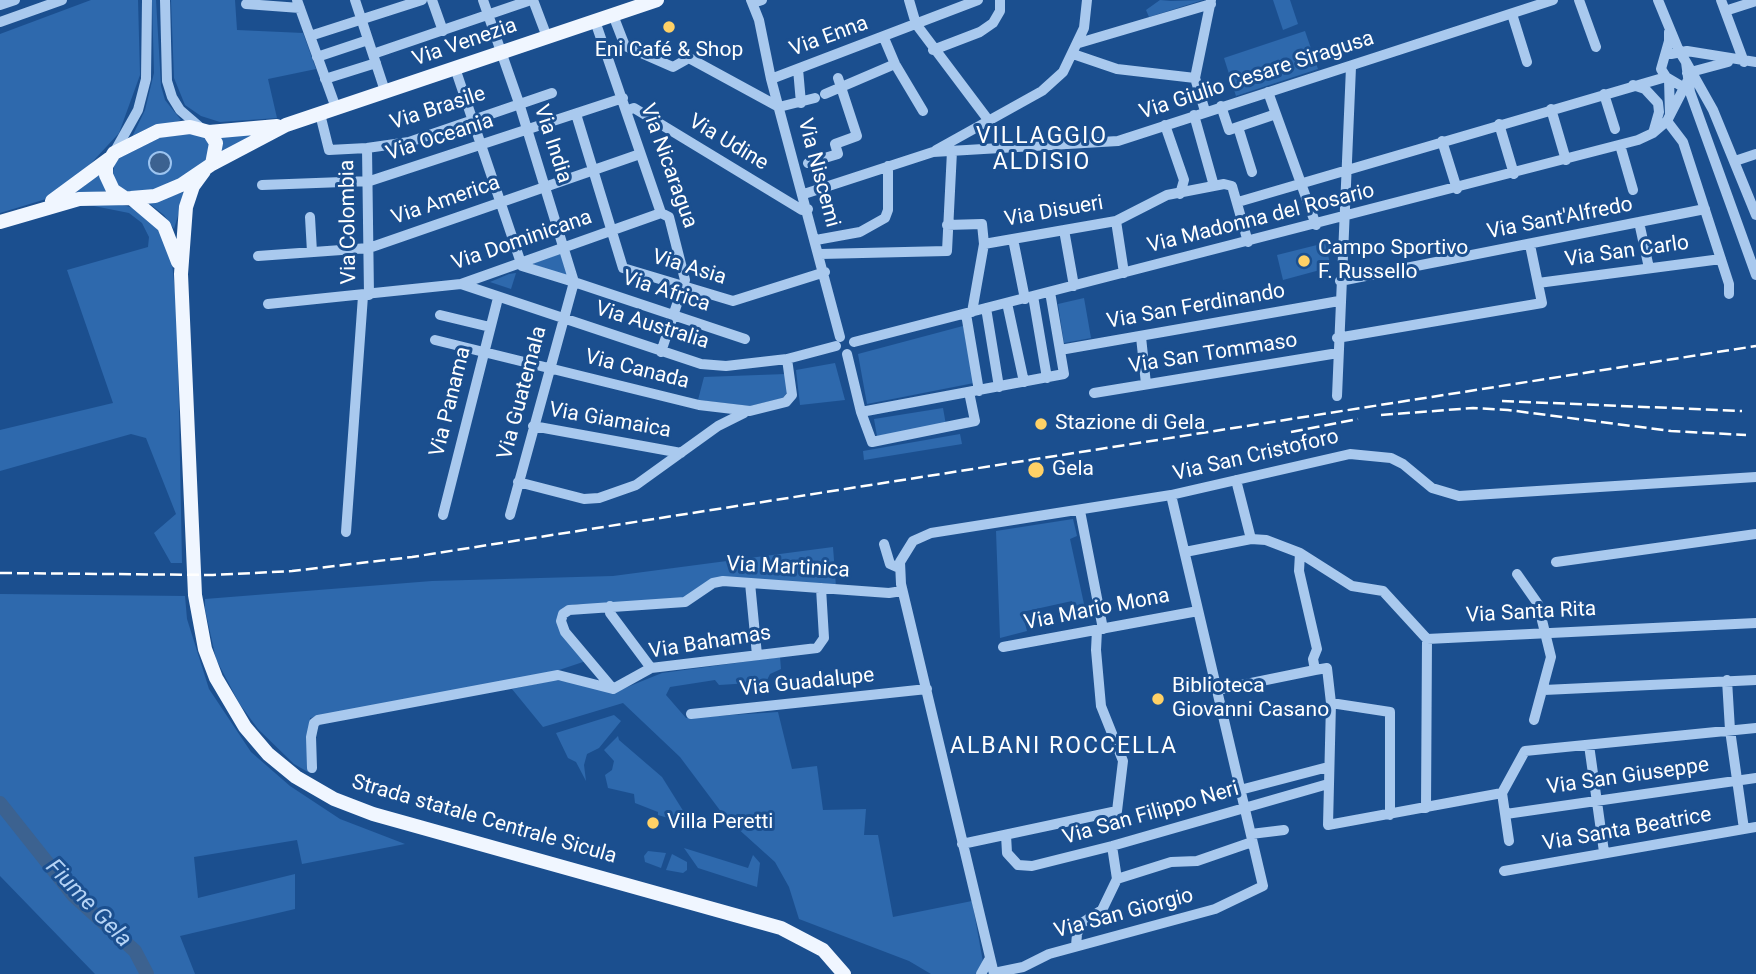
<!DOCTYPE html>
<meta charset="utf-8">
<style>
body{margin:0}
canvas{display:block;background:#1b4f8f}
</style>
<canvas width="1756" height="974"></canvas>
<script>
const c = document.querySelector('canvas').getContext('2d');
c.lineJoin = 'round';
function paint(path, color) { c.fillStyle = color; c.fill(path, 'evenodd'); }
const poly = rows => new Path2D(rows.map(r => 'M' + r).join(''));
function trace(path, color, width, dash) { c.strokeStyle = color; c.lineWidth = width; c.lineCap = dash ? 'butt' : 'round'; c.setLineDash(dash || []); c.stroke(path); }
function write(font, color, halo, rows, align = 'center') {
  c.font = font + ' Roboto,sans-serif'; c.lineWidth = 6; c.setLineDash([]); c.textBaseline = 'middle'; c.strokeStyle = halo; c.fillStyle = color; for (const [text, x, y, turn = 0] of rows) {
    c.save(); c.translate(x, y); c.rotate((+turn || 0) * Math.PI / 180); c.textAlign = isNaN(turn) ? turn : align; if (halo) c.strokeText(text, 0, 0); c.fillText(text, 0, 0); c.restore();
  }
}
paint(poly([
 [91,0,138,0,140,75,119,133,84,171,46,199,0,213,0,34],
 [152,0,156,0,161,86,165,100,181,120,132,137,145,110,154,73],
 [171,0,235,0,237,30,303,33,316,69,268,79,277,118,220,122,201,116,185,105,174,78],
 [1160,0,1171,1,1203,0,1149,17,1146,10],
 [1273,0,1290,0,1298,24,1283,30],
 [1305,31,1318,69,1236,96,1224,58],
 [267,131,222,152,216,134],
 [196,133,203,136,210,144,206,163,194,173,155,190,131,192,119,189,112,180,115,161,126,154,157,138],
 [100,171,107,191,74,194,88,183],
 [185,192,174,229,164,215,146,201],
 [111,202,134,208,155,226,166,239,172,263,177,310,182,563,171,563,154,533,176,514,146,438,131,434,0,471,0,430,113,403,67,270,148,247,149,237,142,223,129,213,89,205],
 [1325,243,1331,267,1283,280,1277,255],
 [561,253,569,277,532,264],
 [516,273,511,289,490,282,509,274],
 [1084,298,1091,338,1064,343,1058,304],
 [963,326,974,383,867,404,858,354],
 [835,363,845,400,800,405,796,370],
 [786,374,788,391,783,398,750,406,698,400,704,377],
 [943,408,946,425,877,436,874,419],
 [960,434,962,444,864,460,863,451],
 [1073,519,1077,536,1070,539,1087,618,1077,620,1072,601,1022,612,1027,631,1000,638,996,531],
 [833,547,836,587,729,578,680,600,610,606,577,604,564,607,558,616,586,661,556,671,310,718,308,772,294,764,258,729,239,703,216,659,205,609,205,599,432,581,613,576],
 [0,594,185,596,187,619,209,689,251,752,290,786,340,819,405,844,302,864,297,840,194,857,198,898,295,874,295,909,180,936,195,974,95,974,0,876],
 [780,657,781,669,770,674,766,682,719,685,715,680,670,687,666,695,686,718,778,712,792,769,817,766,823,810,866,809,864,835,878,835,893,917,972,901,983,962,976,974,931,974,909,961,799,919,789,887,775,862,725,817,680,757,623,703,543,727,512,689,555,680,620,690,662,673],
 [614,715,621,721,599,748,587,754,584,765,586,781,576,762,568,758,556,733],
 [618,736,619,740,662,777,692,825,658,815,658,812,635,803,634,794,608,788,605,775,612,770,614,761,604,750],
 [684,848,748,868,753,855,760,863,757,887,698,868],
 [648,851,666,853,661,868,645,862,644,856],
 [672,854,687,862,687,870,683,873,666,870]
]), '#2e69ad');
const water = poly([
 '149 163a11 11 0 1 1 22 0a11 11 0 1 1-22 0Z'
]);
paint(water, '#3c6290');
trace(water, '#9cc4f0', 2);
trace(poly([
 [0,803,73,895,135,951,147,974]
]), '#3c6290', 14);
trace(poly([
 [165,0,167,81,172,97,180,110,202,129],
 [297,0,336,108],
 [355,0,385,91],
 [432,0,443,31],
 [533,0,547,37],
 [751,0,759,20,771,79,840,337],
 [909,0,916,24,989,121],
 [1579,0,1596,47],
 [1658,0,1679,51,1686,62,1690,92,1756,275],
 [1721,0,1744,62],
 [759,1,762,0],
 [246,4,300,8],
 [0,5,15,0],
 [1725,11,1756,1],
 [1512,14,1527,62],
 [613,15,625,46,673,67,689,58,779,107,815,98],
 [595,21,661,213,669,217,685,280,661,352],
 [0,22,62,0],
 [1669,32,1669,41,1661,69,1666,77,1688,90],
 [310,36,422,0],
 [884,38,895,64,923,111],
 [1079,43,1211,4],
 [933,50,980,32,993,23,1000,11,1000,0],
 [373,54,531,0],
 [1073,54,1117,69,1195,78],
 [1671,54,1687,51,1756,62],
 [317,57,368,40],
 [1686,62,1713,110,1756,215],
 [455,68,522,266,574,282,519,103,483,0],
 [798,69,801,103],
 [1687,73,1728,62],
 [325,79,376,63],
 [771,79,978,0],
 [1669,79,1670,115],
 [1633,85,1645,89,1658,103,1659,112,1653,133],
 [1268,92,1316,225],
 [825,94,895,64],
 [1604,94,1615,129],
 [1221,106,1229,130,1276,114],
 [1551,109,1566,160],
 [628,110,634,108,802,210,808,209],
 [1205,111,1195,78,1211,0],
 [320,114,329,150,367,148,409,142,552,93],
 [576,114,623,268,733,301,825,272],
 [1194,115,1214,186],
 [1667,121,1683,142,1729,284,1729,294],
 [1499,124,1514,174],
 [1165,125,1184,180,1180,194],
 [1238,127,1252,172],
 [1442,141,1457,189],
 [1620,145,1633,190],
 [367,148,369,295],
 [936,150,1042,91,1063,72,1084,28,1087,0],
 [115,151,138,110,146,79,147,0],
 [1735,161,1756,154],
 [808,163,838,154,835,144,857,136,838,78],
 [262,185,370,181,623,98],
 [804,194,933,152,1118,141,1553,0],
 [1238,202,1666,77],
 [310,217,312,252],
 [1116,221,1124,273],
 [1639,222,1649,268],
 [947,225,982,224,984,244,972,312],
 [1064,230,1074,286],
 [1013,239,1025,299],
 [816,240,860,232,885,218,888,210,888,166],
 [984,244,1116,221,1167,195,1224,184,1232,186,1248,242],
 [820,254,947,251,952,151],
 [258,256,369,248,640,154],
 [1340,281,1705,209],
 [1538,283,1721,259],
 [461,284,701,364,726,366,787,359,836,346],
 [1033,296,1047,378],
 [1007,303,1024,382],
 [268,304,461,284,661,213],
 [986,308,999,387],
 [966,314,979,391],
 [440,315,490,327],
 [1141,337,1146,384],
 [1337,338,1542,303,1530,245],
 [435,340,699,405,750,411,786,402,792,395,787,359],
 [854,342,1638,140,1653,133,1667,121,1688,80],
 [1060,350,1339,301],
 [847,354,861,412,872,442,975,421,969,392],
 [1094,393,1338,353],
 [1337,396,1351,67],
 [861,412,1064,374,1050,292],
 [533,426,681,453],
 [1236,480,1251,539],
 [518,482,584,499,599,498,636,485,718,426,744,413],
 [1080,511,1103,629],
 [443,515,498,298],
 [510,515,574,282,745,339],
 [346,532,363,296],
 [884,544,890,564,899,568],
 [1185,552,1251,539,1266,540,1300,553,1352,586,1383,591,1427,639,1756,623],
 [1300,553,1299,571,1317,649,1313,659,1315,670,1327,668,1331,703,1328,825,1502,793,1509,841],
 [1556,562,1756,534],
 [1517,574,1538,604,1551,657,1534,720],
 [750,583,757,655],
 [610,606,610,613,651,668],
 [1003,647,1198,611],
 [1727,680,1730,730,1744,829],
 [613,689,565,632,561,621,563,614,569,610,685,602,713,583,723,581,889,593,902,591],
 [613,689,651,668,817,648,824,638,821,588],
 [1217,690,1315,670],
 [1544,690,1756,680],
 [1331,703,1390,712,1390,815],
 [691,714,927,689],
 [1589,745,1604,852],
 [312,768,311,737,314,723,318,720,558,675,613,689],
 [1240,790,1328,767],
 [1502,793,1525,751,1756,728],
 [1426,808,1427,639],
 [1506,814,1756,778],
 [1251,834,1284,830],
 [1006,835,1007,853,1018,865,1032,866,1112,846,1328,784],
 [962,844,1117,811,1123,761,1101,706,1096,650,1097,630],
 [1504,871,1756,827],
 [1117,879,1171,862,1197,861,1252,842],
 [1076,946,1077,934,1082,923,1102,910,1117,879,1112,846],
 [994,973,1023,967,1049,954,1215,909,1263,886,1171,495],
 [981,974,990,958],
 [994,974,901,584,900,562,913,541,931,533,1171,495,1350,454,1391,458,1403,464,1432,488,1459,496,1756,477]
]), '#a9c9ee', 10);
trace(poly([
 [209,132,277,126],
 [212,164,286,125,657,0],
 [204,171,193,186,186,207,181,274,195,595,205,649,216,678,245,727,268,754,296,777,334,799,373,814,781,928,823,950,844,974],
 [131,198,164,226,178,262],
 [52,201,109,159],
 [0,222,79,199,131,198,155,196,181,185,212,164,216,143,209,132,190,127,158,131,114,153,106,166,106,175,113,190,125,198]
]), '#f0f6ff', 14);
trace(poly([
 [1502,401,1742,411],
 [1381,415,1473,408,1508,410,1671,431,1746,435],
 [1291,432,1358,419],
 [0,573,213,575,292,571,412,557,1756,346]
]), '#fff', 2.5, [12, 5]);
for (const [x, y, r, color] of [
 [669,27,7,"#ffd166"],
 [1304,261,7,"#ffd166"],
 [1041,424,7,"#ffd166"],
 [1036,470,9,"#ffd166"],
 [1158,699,7,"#ffd166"],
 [653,823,7,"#ffd166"]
]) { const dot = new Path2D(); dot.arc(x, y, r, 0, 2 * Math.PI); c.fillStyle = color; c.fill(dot); trace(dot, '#1b4f8f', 2.5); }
write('21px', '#fff', '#1b4f8f', [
 ["Via Enna",829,37,-20],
 ["Via Venezia",465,43,-19],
 ["Via Giulio Cesare Siragusa",1257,76,-18],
 ["Via Brasile",438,109,-18],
 ["Via Oceania",440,138,-18],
 ["Via Udine",728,143,31],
 ["Via India",552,144,72],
 ["Via Nicaragua",668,166,70],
 ["Via Niscemi",818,173,75],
 ["Via America",446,201,-19],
 ["Via Disueri",1054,212,-10],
 ["Via Madonna del Rosario",1261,219,-14],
 ["Via Sant'Alfredo",1560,219,-11],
 ["Via Colombia",349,222,-91],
 ["Via Dominicana",522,241,-19],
 ["Via San Carlo",1627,252,-8],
 ["Via Asia",689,268,17],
 ["Via Africa",666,292,18],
 ["Via San Ferdinando",1196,307,-10],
 ["Via Australia",652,326,17],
 ["Via San Tommaso",1213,354,-9],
 ["Via Canada",637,370,14],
 ["Via Guatemala",523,393,-75],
 ["Via Panama",451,402,-76],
 ["Via Giamaica",610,421,10],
 ["Via San Cristoforo",1256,456,-13],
 ["Via Martinica",788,568,3],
 ["Via Mario Mona",1097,610,-11],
 ["Via Santa Rita",1531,613,-3],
 ["Via Bahamas",710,643,-9],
 ["Via Guadalupe",807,683,-6],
 ["Via San Giuseppe",1628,777,-8],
 ["Via San Filippo Neri",1151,814,-16],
 ["Strada statale Centrale Sicula",484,820,16],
 ["Via Santa Beatrice",1627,830,-10],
 ["Via San Giorgio",1124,914,-15]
]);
write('21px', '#fff', '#1b4f8f', [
 ["Eni Café & Shop",669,51,"center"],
 ["Campo Sportivo",1318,249],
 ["F. Russello",1318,273],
 ["Stazione di Gela",1055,424],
 ["Gela",1052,470],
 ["Biblioteca",1172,687],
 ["Giovanni Casano",1172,711],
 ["Villa Peretti",667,823]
], 'left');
c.letterSpacing = '2px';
write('23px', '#fff', '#1b4f8f', [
 ["VILLAGGIO",1042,137],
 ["ALDISIO",1042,163],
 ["ALBANI ROCCELLA",1064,747]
]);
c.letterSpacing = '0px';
write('italic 23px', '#b5d3f5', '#1b4f8f', [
 ["Fiume Gela",88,904,46]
]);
</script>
